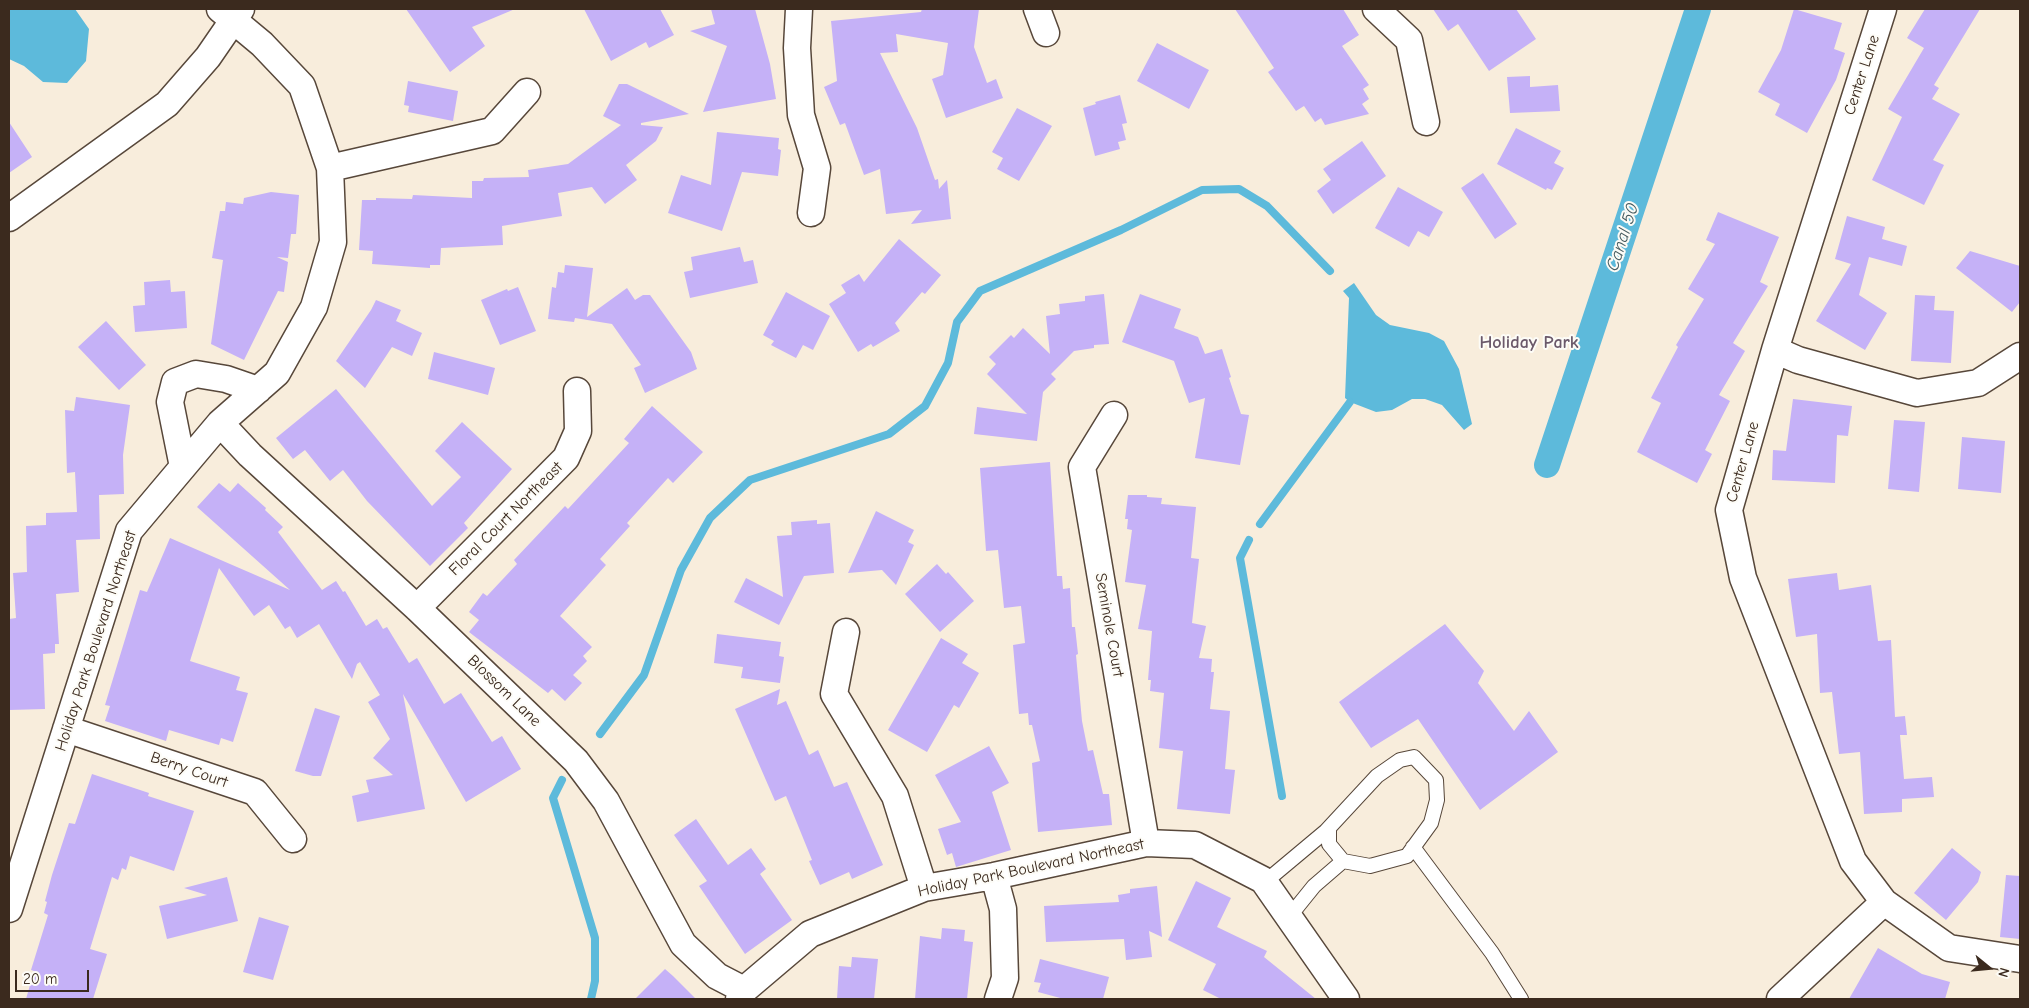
<!DOCTYPE html>
<style>
body{margin:0}
#map{position:relative;width:2029px;height:1008px;overflow:hidden;background:#f8eddc;font-family:"Comic Neue",sans-serif}
canvas{display:block}
.frame{position:absolute;inset:0;border:10px solid #3b2a1e;pointer-events:none}
.north{position:absolute;left:1964px;top:943px;width:50px;height:50px;-webkit-text-stroke:4px #fdfcf7;paint-order:stroke;rotate:107deg;font-size:14px;font-weight:700;line-height:20px;text-align:center;color:#3b2a1e}
.north::after{content:'';display:block;margin:auto;width:18px;height:22px;background:#3b2a1e;clip-path:polygon(50% 0,100% 100%,50% 72%,0 100%)}
.scale{position:absolute;left:15px;top:970px;width:74px;height:22px;box-sizing:border-box;border:2px solid #3b2a1e;border-top:0;padding-left:6px;font-size:15px;line-height:18px;white-space:nowrap;color:#3b2a1e;-webkit-text-stroke:4px #fdfcf7;paint-order:stroke}
</style>
<div id="map">
<canvas width="2029" height="1008"></canvas>
<div class="frame"></div>
<div class="north">N</div>
<div class="scale">20 m</div>
</div>
<script>
const c = document.querySelector('canvas').getContext('2d');
c.lineJoin = 'round';
function paint(path, color) { c.fillStyle = color; c.fill(path, 'evenodd'); }
const poly = rows => new Path2D(rows.map(r => 'M' + r).join(''));
function trace(path, color, width, dash) { c.strokeStyle = color; c.lineWidth = width; c.lineCap = dash ? 'butt' : 'round'; c.setLineDash(dash || []); c.stroke(path); }
function write(font, color, halo, rows, align = 'center') {
  c.font = font + ' "Comic Neue",sans-serif'; c.lineWidth = 4; c.setLineDash([]); c.textBaseline = 'middle'; c.strokeStyle = halo; c.fillStyle = color; for (const [text, x, y, turn = 0] of rows) {
    c.save(); c.translate(x, y); c.rotate((+turn || 0) * Math.PI / 180); c.textAlign = isNaN(turn) ? turn : align; if (halo) c.strokeText(text, 0, 0); c.fillText(text, 0, 0); c.restore();
  }
}
paint(poly([
 [9,9,75,9,89,29,86,61,67,83,43,82,24,66,9,59],
 [1354,283,1376,315,1390,325,1429,333,1444,341,1459,369,1472,424,1464,430,1442,405,1425,399,1412,399,1392,410,1376,412,1350,402,1345,398,1349,298,1343,291]
]), '#5dbadb');
trace(poly([
 [1260,524,1350,402],
 [1249,540,1240,558,1282,796],
 [600,734,644,675,681,570,710,518,750,480,889,434,925,406,948,363,957,322,980,291,1121,230,1202,190,1239,189,1267,206,1330,271],
 [562,780,553,798,595,938,595,981,591,999]
]), '#5dbadb', 8);
trace(poly([
 [1547,465,1698,9]
]), '#5dbadb', 26);
paint(poly([
 [406,9,515,9,472,27,485,46,450,72],
 [584,9,660,9,674,35,649,48,646,42,611,61],
 [711,9,755,9,770,64,776,99,703,112,727,46,690,31,715,24],
 [922,9,979,9,974,47,987,83,996,79,1003,98,946,118,932,79,943,75,948,43,896,34,898,52,880,53,917,128,935,180,938,179,939,189,947,180,951,219,911,224,922,210,886,214,880,169,864,175,845,123,840,125,824,87,837,81,831,21,921,12],
 [1235,9,1343,9,1359,35,1342,46,1369,85,1363,89,1369,99,1362,104,1369,114,1325,125,1321,118,1315,122,1304,106,1296,111,1268,72,1274,68],
 [1433,9,1516,9,1536,39,1489,71,1458,24,1448,31],
 [1794,9,1842,23,1834,49,1845,53,1836,80,1807,133,1775,115,1780,104,1758,92,1781,50],
 [1925,9,1980,9,1934,85,1939,88,1932,99,1960,114,1933,160,1944,165,1924,205,1872,180,1902,117,1888,109,1924,48,1907,38],
 [1157,43,1209,70,1189,109,1137,81],
 [1530,76,1530,87,1558,85,1560,111,1510,113,1507,77],
 [408,81,458,91,453,121,408,112,409,106,404,105],
 [619,84,627,84,689,114,641,123,641,125,663,127,656,141,626,165,637,180,605,204,592,187,558,193,562,216,502,226,503,245,441,248,440,265,430,265,430,268,372,264,373,251,359,250,362,200,376,200,376,198,412,199,413,195,472,198,472,181,483,181,484,178,529,177,528,170,568,164,621,125,603,116],
 [1120,95,1127,123,1122,124,1126,140,1118,142,1120,149,1095,156,1083,108,1096,104,1095,102],
 [1017,108,1052,126,1019,181,997,169,1003,158,992,152],
 [9,122,32,157,9,173],
 [1516,128,1561,151,1554,163,1564,168,1552,190,1547,188,1546,190,1497,164],
 [717,132,779,138,778,149,781,150,778,176,742,172,722,231,668,213,681,175,711,185],
 [1362,141,1386,176,1333,214,1317,191,1331,180,1323,169],
 [1483,173,1517,224,1495,239,1461,188],
 [1398,187,1443,212,1429,237,1418,231,1409,247,1375,228],
 [271,192,299,195,296,234,291,234,288,258,277,257,288,262,284,292,278,291,244,360,211,344,223,260,212,258,220,211,225,211,226,202,243,204,244,198],
 [1718,212,1779,237,1760,282,1768,286,1733,343,1745,351,1719,395,1730,401,1705,450,1712,454,1697,483,1637,452,1661,403,1651,398,1678,347,1676,345,1704,299,1688,289,1715,244,1706,240],
 [1847,216,1885,227,1882,239,1907,246,1902,266,1869,257,1859,295,1887,313,1865,350,1816,321,1851,264,1835,259],
 [899,239,941,275,925,294,922,292,895,323,900,331,873,347,871,344,858,352,829,304,846,293,841,285,859,274,864,282],
 [740,247,744,262,753,260,758,283,690,298,684,272,693,270,691,257],
 [1970,251,2020,266,2020,302,2012,312,1956,268],
 [565,265,593,268,587,317,627,288,635,300,643,295,650,295,691,352,697,369,645,393,634,368,641,365,612,324,575,318,574,322,548,319,552,287,556,288,558,272,564,273],
 [170,280,171,292,185,291,187,328,135,332,133,306,145,305,144,282],
 [518,287,536,331,500,345,481,300,507,289,508,291],
 [786,292,830,316,813,350,803,345,796,358,771,345,774,341,763,335],
 [1104,294,1109,344,1094,345,1094,348,1074,351,1051,374,1056,379,1043,392,1037,441,974,434,977,407,1027,414,987,374,996,364,989,357,1011,335,1014,338,1023,328,1050,354,1046,316,1060,314,1059,304,1085,301,1085,296],
 [1140,294,1181,309,1174,328,1198,337,1205,354,1222,349,1231,377,1229,378,1241,414,1249,415,1240,465,1195,458,1205,398,1189,403,1174,361,1122,342],
 [1915,295,1935,296,1934,310,1954,311,1951,363,1911,361],
 [376,300,401,310,396,321,422,333,412,356,392,347,365,388,336,361,371,310],
 [106,321,146,365,119,390,78,347],
 [434,352,495,368,488,395,428,379],
 [336,389,432,506,461,477,435,451,462,422,512,469,464,523,468,528,430,566,367,501,343,470,330,481,305,450,293,459,276,438],
 [76,397,130,405,123,455,124,494,99,495,100,539,76,540,79,592,56,594,59,644,55,644,55,653,43,654,45,709,9,710,9,619,16,618,13,573,27,572,26,526,46,525,46,513,77,512,75,472,67,473,65,410,74,411],
 [1793,399,1852,406,1848,436,1837,435,1835,483,1772,480,1773,450,1786,451],
 [652,406,703,452,673,483,668,478,627,523,630,526,600,559,606,565,560,616,592,647,583,656,587,661,573,675,582,683,565,701,552,689,548,693,469,632,479,620,469,612,483,593,487,596,517,564,514,560,565,506,568,509,629,443,624,439],
 [1894,420,1925,422,1919,492,1888,489],
 [1962,437,2005,441,2001,493,1958,489],
 [1050,462,1057,576,1062,576,1063,589,1070,588,1072,627,1075,627,1078,654,1076,655,1082,721,1088,751,1093,750,1103,794,1109,794,1112,825,1038,832,1032,763,1040,761,1032,725,1029,725,1028,713,1019,714,1013,645,1025,643,1021,606,1004,608,998,550,986,551,980,468],
 [219,483,230,492,238,483,266,508,265,510,283,527,278,532,322,590,336,581,343,592,345,591,366,626,377,619,383,629,387,627,409,663,417,658,444,704,461,693,492,742,502,736,521,769,466,802,403,694,425,809,357,822,352,796,369,792,366,780,393,775,373,758,390,739,368,702,380,695,360,662,357,664,352,679,319,624,297,638,290,626,285,629,269,605,254,616,219,568,190,661,240,677,236,690,248,693,233,742,221,738,219,745,169,730,166,741,105,721,110,706,105,705,140,590,147,592,170,538,290,590,197,507],
 [1128,495,1147,495,1147,497,1162,498,1161,504,1196,507,1191,558,1199,559,1192,623,1206,626,1199,658,1212,659,1211,672,1214,672,1210,709,1230,711,1225,769,1235,770,1230,814,1177,809,1183,751,1159,748,1164,693,1150,691,1151,680,1148,680,1152,631,1138,629,1146,585,1125,582,1132,530,1127,529,1128,519,1125,519],
 [876,511,914,530,908,542,914,545,896,585,882,570,848,573],
 [817,520,817,524,830,523,834,573,804,576,779,625,734,602,746,578,783,597,777,536,792,535,791,522],
 [937,564,946,574,948,572,974,601,940,632,905,594],
 [1837,573,1839,590,1871,585,1878,641,1891,640,1895,717,1905,716,1907,735,1900,735,1904,779,1932,777,1934,797,1902,799,1902,812,1864,814,1860,752,1839,754,1832,692,1820,693,1817,634,1796,637,1788,579],
 [1445,624,1484,671,1478,683,1514,731,1529,711,1558,752,1480,810,1418,719,1371,748,1339,702],
 [717,634,781,642,779,656,784,657,780,683,741,678,743,667,714,663],
 [941,638,968,654,962,663,979,673,959,708,954,705,927,752,888,730],
 [780,689,777,705,786,701,809,755,818,750,834,787,847,782,883,865,852,879,849,872,820,885,809,861,812,860,786,796,775,801,735,709],
 [315,708,340,716,321,776,313,776,295,771],
 [989,746,1009,783,992,792,1011,850,956,867,952,853,947,855,938,829,961,822,935,775],
 [92,774,149,793,148,796,194,811,174,871,130,856,126,870,122,868,118,880,112,877,90,949,107,954,93,999,26,999,34,971,31,970,48,915,44,913,47,902,45,901,52,875,69,823,75,824],
 [696,819,728,865,751,848,766,869,760,874,792,920,745,954,699,886,707,881,674,835],
 [1952,848,1981,872,1978,882,1946,920,1914,893],
 [2006,875,2020,876,2020,939,2000,937],
 [227,877,238,921,167,939,159,906,207,895,184,888],
 [1196,881,1231,898,1217,927,1267,951,1264,957,1316,999,1221,999,1203,990,1216,964,1168,940],
 [1157,886,1162,937,1149,931,1152,957,1126,960,1124,939,1046,942,1044,906,1119,902,1118,895,1130,893,1130,889],
 [259,917,289,926,273,980,243,972],
 [942,928,965,930,964,941,973,942,967,999,915,999,920,936,941,939],
 [1878,948,1922,974,1950,982,1945,999,1849,999],
 [852,957,878,959,874,999,837,999,839,966,851,967],
 [1040,959,1109,977,1103,999,1064,999,1038,992,1041,983,1034,982],
 [665,969,673,976,696,999,635,999]
]), '#c5b1f7');
const lane = poly([
 [1329,828,1329,844,1343,861],
 [1413,847,1492,953,1521,999],
 [1265,882,1326,831,1377,776,1400,760,1414,757,1436,780,1437,800,1431,823,1407,856,1370,866,1343,861,1314,886,1289,917]
]);
const street = poly([
 [799,9,797,48,801,115,817,168,811,213],
 [1037,9,1046,33],
 [1376,9,1409,40,1426,122],
 [1883,9,1775,350,1729,510,1743,578,1853,861,1884,902],
 [330,168,492,131,527,92],
 [9,218,167,104,208,57,241,9],
 [1775,350,1798,360,1917,393,1978,383,2020,356],
 [1114,415,1082,467,1146,843],
 [220,423,250,455,417,608,576,761,606,801,683,944,717,976,744,990],
 [183,467,170,402,175,382,196,374,226,379,258,390],
 [417,608,566,458,578,431,577,391],
 [846,632,834,694,895,796,924,888],
 [66,729,255,792,293,839],
 [994,876,1003,909,1005,978,998,999],
 [9,909,129,531,220,423,277,373,314,307,333,242,330,168,302,86,262,44,220,9],
 [739,999,744,990,810,934,924,888,994,876,1146,843,1195,845,1263,880,1346,999],
 [1780,999,1884,902,1949,948,2020,959]
]);
trace(lane, '#57473a', 16);
trace(street, '#57473a', 29);
trace(lane, '#fff', 14);
trace(street, '#fff', 26);
write('16px', '#3b2a1e', '#fdfcf7', [
 ["Center Lane",1862,75,-72],
 ["Center Lane",1743,462,-74],
 ["Floral Court Northeast",506,519,-45],
 ["Seminole Court",1109,625,80],
 ["Holiday Park Boulevard Northeast",96,641,-72],
 ["Blossom Lane",504,691,44],
 ["Berry Court",189,770,19],
 ["Holiday Park Boulevard Northeast",1031,868,-12]
]);
write('italic 18px', '#475c60', '#fdfcf7', [
 ["Canal 50",1623,237,-72]
]);
write('bold 18px', '#6b596a', '#fdfcf7', [
 ["Holiday Park",1529,343]
]);
</script>
